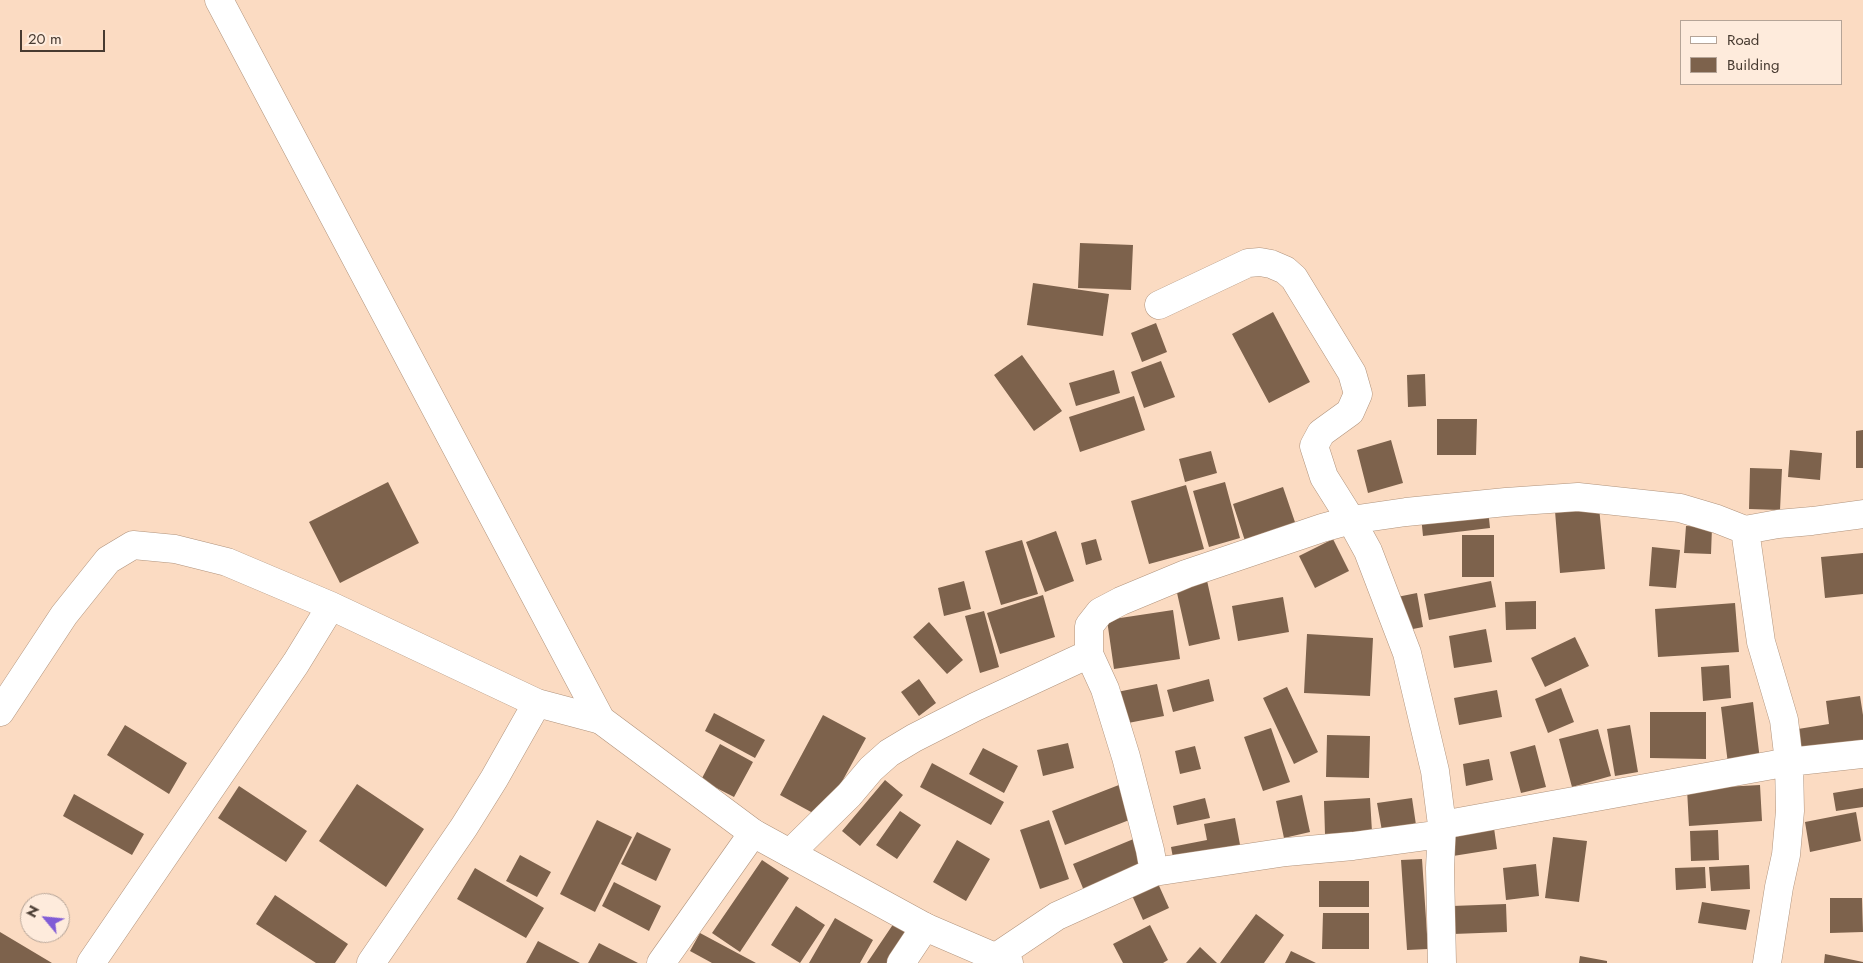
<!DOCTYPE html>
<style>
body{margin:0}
#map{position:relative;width:1863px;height:963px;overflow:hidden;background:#fbdbc2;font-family:Jost,sans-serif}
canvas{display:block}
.legend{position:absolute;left:1680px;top:20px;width:162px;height:65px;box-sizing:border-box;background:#feebdc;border:1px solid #b5a497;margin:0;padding:6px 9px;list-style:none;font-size:15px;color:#473a30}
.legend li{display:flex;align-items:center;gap:10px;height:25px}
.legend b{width:25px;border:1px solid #b5a497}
.north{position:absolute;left:20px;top:893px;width:50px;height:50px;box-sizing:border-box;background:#feebdc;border:1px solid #b5a497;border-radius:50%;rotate:298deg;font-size:14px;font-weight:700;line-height:20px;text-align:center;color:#473a30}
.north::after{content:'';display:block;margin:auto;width:18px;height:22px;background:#805cd6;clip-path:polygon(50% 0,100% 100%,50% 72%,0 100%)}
.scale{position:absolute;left:20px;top:30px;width:85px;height:22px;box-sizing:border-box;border:2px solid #473a30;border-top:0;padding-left:6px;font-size:15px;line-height:18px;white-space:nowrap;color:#473a30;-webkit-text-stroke:4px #feebdc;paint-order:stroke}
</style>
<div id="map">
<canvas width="1863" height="963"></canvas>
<ul class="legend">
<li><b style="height:6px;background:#fff"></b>Road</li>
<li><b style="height:14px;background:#7d624c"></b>Building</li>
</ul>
<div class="north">N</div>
<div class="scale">20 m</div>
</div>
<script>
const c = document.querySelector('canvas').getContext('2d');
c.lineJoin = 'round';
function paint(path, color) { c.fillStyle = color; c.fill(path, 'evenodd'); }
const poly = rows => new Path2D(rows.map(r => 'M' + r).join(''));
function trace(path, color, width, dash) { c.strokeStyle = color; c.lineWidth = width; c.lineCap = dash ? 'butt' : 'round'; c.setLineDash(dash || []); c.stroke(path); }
paint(poly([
 [1080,243,1133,245,1131,290,1078,288],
 [1033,283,1109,294,1103,336,1027,325],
 [1273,312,1310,382,1269,403,1232,334],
 [1156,323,1167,352,1142,362,1131,333],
 [1022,355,1062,411,1034,431,994,375],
 [1161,361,1175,397,1144,408,1131,372],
 [1114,370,1120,393,1076,406,1069,383],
 [1425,374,1426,406,1408,407,1407,375],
 [1134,396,1145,430,1080,452,1069,417],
 [1437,419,1477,419,1476,455,1437,455],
 [1863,430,1863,468,1856,468,1856,431],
 [1391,440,1403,483,1368,493,1357,450],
 [1790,450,1822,453,1820,480,1788,477],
 [1211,451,1217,473,1185,482,1179,459],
 [1750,468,1782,469,1780,510,1749,509],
 [388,482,419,543,340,583,309,522],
 [1225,482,1240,538,1209,547,1193,491],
 [1186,485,1204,549,1149,564,1131,501],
 [1283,487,1297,528,1246,544,1233,504],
 [1599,507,1605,569,1560,573,1555,511],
 [1488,509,1490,528,1423,536,1421,516],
 [1686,526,1712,527,1711,554,1684,553],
 [1056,531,1074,581,1045,592,1026,542],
 [1462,535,1494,535,1494,577,1462,577],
 [1096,539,1102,560,1086,565,1081,543],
 [1333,539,1349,571,1315,588,1299,556],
 [1022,540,1038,594,1001,605,985,551],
 [1652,547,1680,550,1676,588,1649,586],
 [1863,553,1863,594,1825,598,1821,557],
 [1206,576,1220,639,1189,646,1175,584],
 [964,581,971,609,944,616,938,588],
 [1491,581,1496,607,1429,620,1424,594],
 [1417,593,1423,627,1403,631,1397,597],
 [1043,595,1055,637,1000,654,987,613],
 [1283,597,1289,632,1238,641,1232,606],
 [1536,601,1536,629,1506,630,1505,602],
 [1735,603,1739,652,1658,657,1655,609],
 [1173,610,1180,659,1114,669,1107,620],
 [984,611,999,667,980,673,965,616],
 [929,622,963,660,947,674,913,637],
 [1486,629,1492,662,1454,668,1449,636],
 [1307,634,1373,638,1370,696,1304,693],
 [1575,637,1589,666,1545,687,1531,658],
 [1729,665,1731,698,1703,701,1701,667],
 [919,679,936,703,919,716,901,692],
 [1209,679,1214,701,1173,712,1167,690],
 [1157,684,1164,716,1123,724,1117,692],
 [1287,687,1318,752,1294,764,1263,698],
 [1561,688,1574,722,1548,733,1535,699],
 [1497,690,1502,717,1459,725,1454,698],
 [1860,696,1863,715,1863,741,1802,751,1798,729,1829,724,1826,701],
 [1753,702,1760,760,1728,764,1721,707],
 [1650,712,1706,712,1706,759,1650,758],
 [714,713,765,740,755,758,705,731],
 [823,715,866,738,822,818,780,795],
 [125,725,187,763,169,794,107,755],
 [1630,725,1638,772,1615,776,1607,729],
 [1271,728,1290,782,1263,791,1244,737],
 [1598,729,1611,776,1572,787,1559,739],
 [1327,735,1370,736,1369,778,1326,777],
 [1068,743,1074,768,1043,776,1037,750],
 [720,744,753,762,734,797,701,780],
 [1535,745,1546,787,1521,793,1510,752],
 [1195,746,1201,769,1180,774,1175,751],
 [983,748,1018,766,1004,793,969,774],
 [1489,759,1493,780,1466,786,1463,764],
 [932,763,1004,802,991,825,920,787],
 [885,780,903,795,860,846,842,831],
 [1124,783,1137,817,1065,845,1052,811],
 [357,784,424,829,386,887,319,841],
 [1760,785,1762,821,1689,826,1687,789],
 [239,786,307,831,286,862,218,818],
 [1863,788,1863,807,1836,811,1833,793],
 [74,794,144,834,132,855,63,816],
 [1302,795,1310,832,1284,838,1276,801],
 [1205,798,1210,818,1177,825,1173,806],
 [1370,798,1372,832,1325,834,1324,801],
 [1412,798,1416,825,1382,831,1377,803],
 [900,811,921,825,897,859,876,845],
 [1856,812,1861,841,1810,852,1805,822],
 [1235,818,1241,850,1174,863,1171,847,1207,840,1204,824],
 [597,820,632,837,595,912,560,894],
 [1049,820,1069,879,1040,889,1020,830],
 [1494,828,1497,849,1453,856,1450,835],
 [1718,830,1719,860,1691,861,1690,831],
 [637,832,671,849,656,881,621,864],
 [1553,837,1587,841,1579,902,1545,898],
 [1136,838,1150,871,1087,898,1073,864],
 [957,840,990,859,966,901,933,882],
 [520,855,551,872,537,897,506,881],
 [1422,859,1428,949,1407,950,1401,860],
 [762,860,789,878,740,952,712,933],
 [1536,864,1539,896,1506,900,1503,868],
 [1749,865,1750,889,1711,891,1709,867],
 [1705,867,1706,888,1676,890,1675,868],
 [475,868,544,908,526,938,457,899],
 [1156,879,1169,908,1143,920,1130,891],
 [1319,881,1369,881,1369,907,1319,907],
 [614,882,661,906,649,931,602,906],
 [275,895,348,944,335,963,316,963,256,924],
 [1830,898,1862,898,1863,932,1830,933],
 [1702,902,1750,910,1746,930,1698,923],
 [1506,904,1507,932,1453,934,1452,906],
 [796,906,825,925,800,963,771,945],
 [1323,913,1369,913,1369,949,1322,949],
 [1256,914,1284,935,1264,963,1220,963],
 [835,918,873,940,860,963,809,963],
 [896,920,915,933,894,963,867,963],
 [1150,925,1168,960,1163,963,1123,963,1113,944],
 [0,932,52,963,0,963],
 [700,933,756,963,712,963,690,951],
 [538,941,580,963,526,963],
 [599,943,638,963,588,963],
 [1200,947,1217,963,1186,963],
 [1291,951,1316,963,1285,963],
 [1825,954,1863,962,1863,963,1824,963],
 [1580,956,1607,961,1607,963,1579,963]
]), '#7d624c');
const minor = poly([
 [1159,305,1248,263,1260,262,1271,264,1285,270,1294,278,1352,373,1358,394,1350,412,1321,433,1314,446,1324,477,1351,520,1368,551,1407,653,1435,771,1442,825,1440,868,1442,963],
 [1745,530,1761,642,1784,720,1789,762,1863,754],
 [0,712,64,615,108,560,133,545,175,549,227,562,331,606,537,703,601,720],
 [1442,825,1789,762,1790,811,1786,855,1779,887,1767,963],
 [790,853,849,795,871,769,889,753,914,738,975,707,1089,654],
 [1154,872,1150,850,1126,757,1105,689,1089,654,1089,626,1100,612,1121,601,1186,574,1322,528,1351,520,1406,512,1506,502,1578,497,1680,508,1717,519,1745,530,1778,524,1812,521,1863,514],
 [996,957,1057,916,1154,872,1286,852,1353,846,1442,834],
 [91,963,296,663,331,606],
 [371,963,464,827,494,779,537,703],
 [661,963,753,833],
 [901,963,925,927]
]);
const tertiary = poly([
 [219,0,601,720,753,833,925,927,1009,963]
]);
trace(minor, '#b0937c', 29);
trace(tertiary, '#b0937c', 29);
trace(minor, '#fff', 28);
trace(tertiary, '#fff', 28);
</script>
